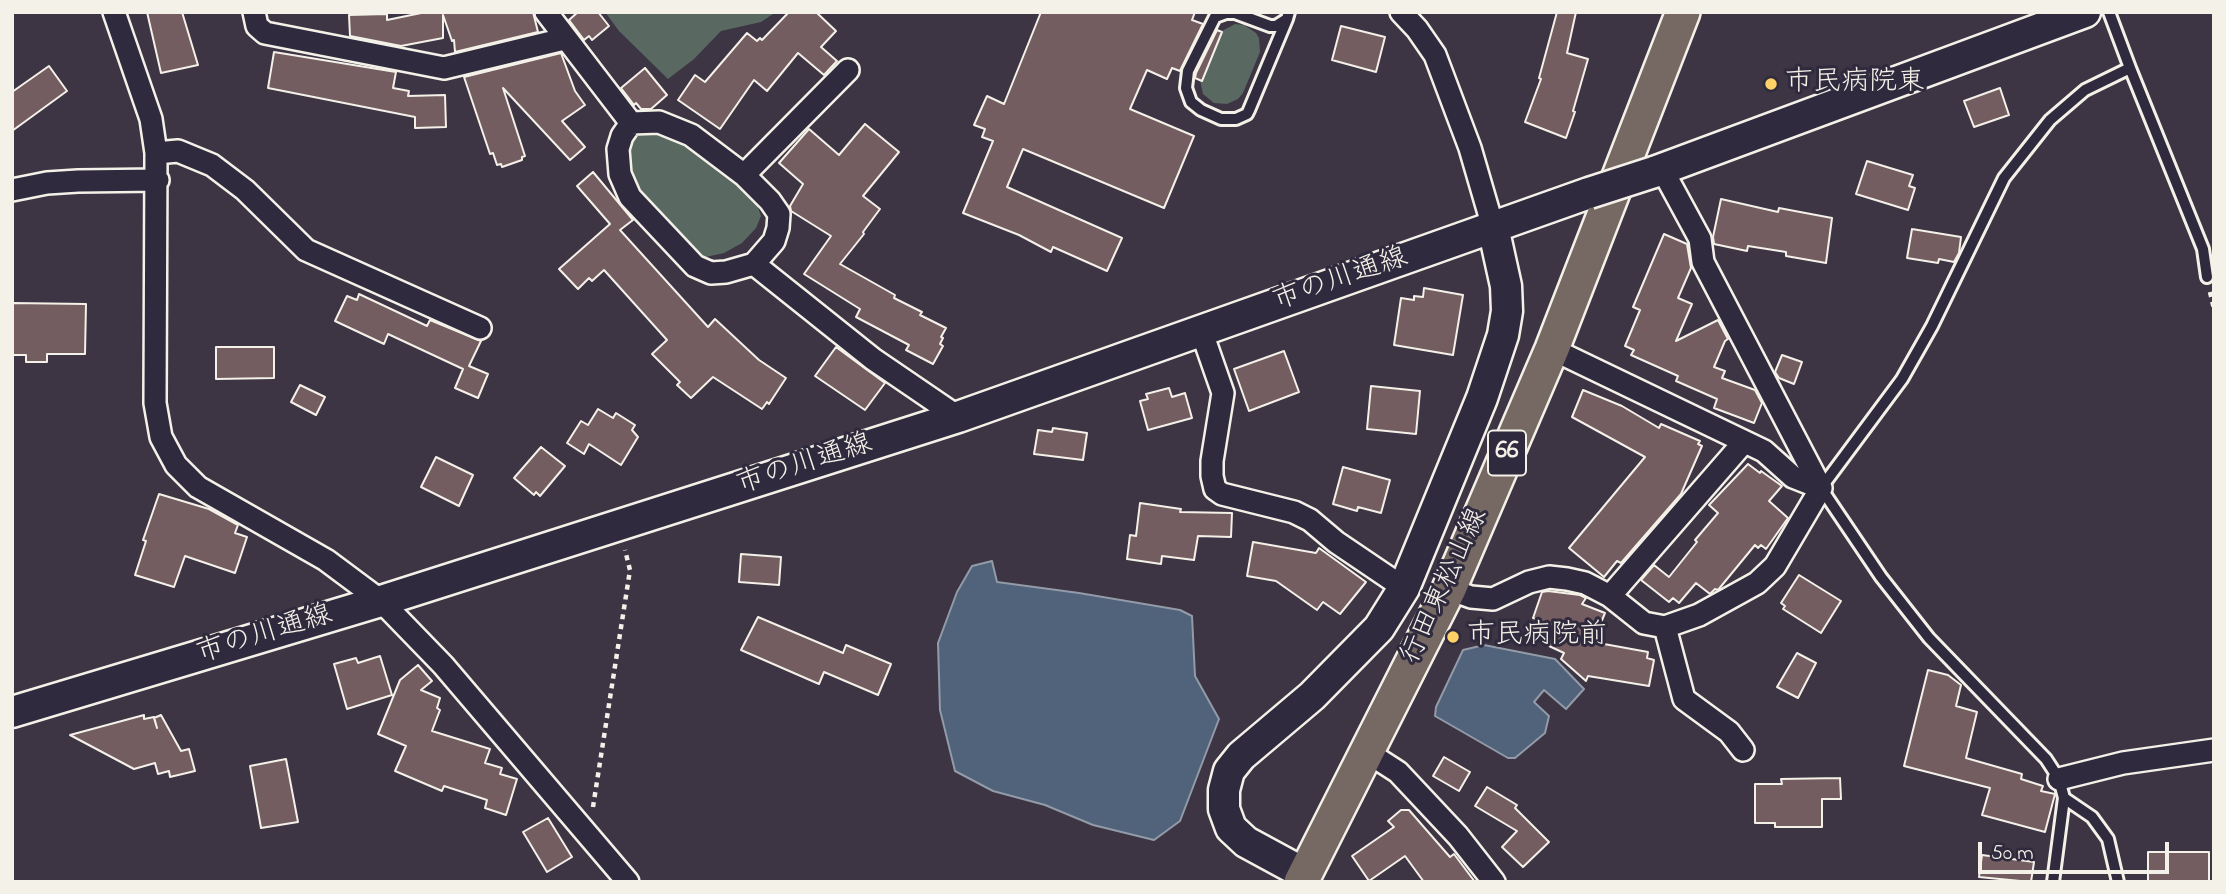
<!DOCTYPE html>
<meta charset="utf-8">
<style>
body{margin:0}
#map{position:relative;width:2226px;height:894px;overflow:hidden;background:#3d3444;font-family:"Indie Flower",sans-serif}
canvas{display:block}
.frame{position:absolute;inset:0;border:14px solid #f4f1e8;pointer-events:none}
.scale{position:absolute;left:1978px;top:842px;width:191px;height:32px;box-sizing:border-box;border:4px solid #f4f1e8;border-top:0;padding-left:9px;font-size:21px;line-height:24px;white-space:nowrap;color:#f4f1e8;-webkit-text-stroke:5px #2f2a3d;paint-order:stroke}
</style>
<div id="map">
<canvas width="2226" height="894"></canvas>
<div class="frame"></div>
<div class="scale">50 m</div>
</div>
<script>
const c = document.querySelector('canvas').getContext('2d');
c.lineJoin = 'round';
function paint(path, color) { c.fillStyle = color; c.fill(path, 'evenodd'); }
const poly = rows => new Path2D(rows.map(r => 'M' + r).join(''));
function trace(path, color, width, dash) { c.strokeStyle = color; c.lineWidth = width; c.lineCap = dash ? 'butt' : 'round'; c.setLineDash(dash || []); c.stroke(path); }
function write(font, color, halo, rows, align = 'center') {
  c.font = font + ' "Indie Flower","Klee One",sans-serif'; c.lineWidth = 6; c.setLineDash([]); c.textBaseline = 'middle'; c.strokeStyle = halo; c.fillStyle = color; for (const [text, x, y, turn = 0] of rows) {
    c.save(); c.translate(x, y); c.rotate((+turn || 0) * Math.PI / 180); c.textAlign = isNaN(turn) ? turn : align; if (halo) c.strokeText(text, 0, 0); c.fillText(text, 0, 0); c.restore();
  }
}
paint(poly([
 [605,12,776,12,761,22,721,31,694,59,668,79,619,31],
 [1235,24,1244,25,1256,33,1259,38,1260,52,1243,93,1238,99,1227,104,1214,103,1203,94,1200,80,1202,80,1222,33,1220,32],
 [647,131,669,133,709,158,755,199,761,216,756,228,742,243,724,253,706,257,692,252,634,192,629,175,628,159,632,144,637,135]
]), '#596961');
const water = poly([
 [992,561,997,582,1079,593,1180,610,1192,616,1195,676,1219,719,1180,821,1154,840,1093,825,1045,805,993,791,955,771,940,710,938,643,957,592,972,566,992,561],
 [1484,645,1555,659,1584,689,1566,709,1544,690,1534,702,1549,716,1545,733,1515,758,1508,758,1435,716,1436,707,1463,650,1484,645]
]);
paint(water, '#51627b');
trace(water, '#929ba7', 2);
const building = poly([
 [147,12,182,12,198,65,161,73,147,12],
 [426,12,533,12,538,32,455,52,454,40,452,41,443,15,443,38,401,46,350,36,349,15,387,14,387,20,426,12],
 [578,12,598,12,609,26,592,40,589,36,584,40,569,20,578,12],
 [789,12,816,12,836,31,821,47,837,61,824,75,798,53,767,91,754,80,720,129,678,100,695,75,705,82,747,33,757,41,760,38,762,40,789,12],
 [1041,12,1195,12,1192,20,1203,24,1180,71,1172,68,1167,79,1147,70,1130,109,1194,136,1164,208,1023,149,1007,187,1122,238,1107,271,1053,247,1051,252,1019,235,963,213,993,141,982,137,985,129,974,125,987,96,1004,104,1041,12],
 [1557,12,1576,12,1567,53,1588,59,1573,111,1575,112,1566,138,1525,122,1541,79,1539,78,1557,12],
 [1341,26,1385,37,1376,72,1332,60,1341,26],
 [1217,30,1222,32,1202,81,1195,78,1196,73,1217,30],
 [274,52,396,72,393,88,409,91,408,96,445,95,446,127,415,128,415,117,268,88,274,52],
 [561,53,575,91,585,105,562,121,585,147,570,160,503,88,525,156,522,157,522,160,502,167,501,164,497,165,493,153,490,154,464,77,561,53],
 [49,66,67,91,12,131,12,92,49,66],
 [645,68,667,95,651,109,641,109,636,103,634,105,621,88,645,68],
 [2000,88,2009,115,1974,127,1964,101,2000,88],
 [865,124,899,152,863,196,880,209,863,232,864,234,840,264,895,295,894,298,922,312,920,315,946,328,941,337,943,338,940,344,943,346,933,364,906,350,909,345,856,317,860,309,804,274,831,236,791,211,790,206,803,184,779,163,809,129,839,155,865,124],
 [1867,161,1913,175,1909,186,1915,188,1908,210,1856,194,1867,161],
 [593,172,633,220,620,230,708,327,715,319,759,360,786,378,769,404,767,402,762,409,713,377,691,398,677,385,680,382,652,354,667,340,604,270,592,281,589,278,578,289,559,269,610,224,577,186,593,172],
 [1721,199,1778,212,1779,208,1832,218,1826,263,1786,256,1786,252,1748,246,1747,251,1714,244,1713,237,1721,199],
 [1912,229,1961,237,1959,253,1954,262,1939,259,1938,263,1907,258,1912,229],
 [1664,234,1687,244,1691,268,1678,298,1692,304,1676,341,1718,320,1728,339,1725,341,1714,367,1725,371,1722,378,1755,390,1762,403,1754,423,1714,408,1717,399,1676,381,1678,376,1631,355,1634,350,1625,346,1640,310,1633,307,1664,234],
 [1424,288,1463,295,1453,355,1394,345,1401,298,1414,300,1414,296,1423,297,1424,288],
 [359,294,427,326,430,320,481,341,469,366,488,374,478,398,455,388,463,369,388,334,384,344,335,321,347,296,357,300,359,294],
 [12,303,86,304,85,354,47,354,47,362,26,362,26,355,12,355,12,303],
 [216,347,274,347,274,378,216,379,216,347],
 [836,347,885,383,865,410,815,376,836,347],
 [1284,351,1299,392,1249,411,1234,369,1284,351],
 [1782,355,1802,362,1794,384,1779,378,1775,372,1782,355],
 [300,385,325,397,316,415,291,402,300,385],
 [1371,386,1420,391,1416,434,1367,429,1371,386],
 [1169,388,1172,397,1185,393,1192,418,1148,430,1140,401,1148,399,1146,394,1169,388],
 [1583,390,1622,406,1659,428,1661,424,1700,441,1698,444,1702,446,1681,494,1621,563,1617,561,1604,577,1569,548,1645,457,1572,417,1583,390],
 [598,409,613,418,616,413,635,425,632,430,638,437,621,465,589,444,584,454,567,443,581,421,588,425,598,409],
 [1053,428,1087,433,1083,460,1034,454,1038,430,1052,432,1053,428],
 [541,447,565,466,540,496,536,492,534,495,514,478,541,447],
 [436,457,473,475,459,506,421,487,436,457],
 [1748,464,1760,473,1761,471,1782,486,1769,501,1788,518,1766,549,1761,545,1758,548,1755,545,1718,590,1715,589,1710,594,1696,583,1679,603,1673,598,1669,602,1641,580,1654,565,1669,577,1697,542,1695,540,1718,513,1709,505,1748,464],
 [1343,467,1390,480,1381,513,1358,507,1357,511,1333,504,1343,467],
 [159,494,209,509,238,525,235,533,247,537,235,573,185,556,174,587,135,575,146,541,143,540,159,494],
 [1140,503,1181,509,1180,512,1232,513,1231,537,1198,536,1194,560,1162,556,1161,564,1127,559,1130,535,1136,536,1140,503],
 [1253,542,1316,553,1319,548,1366,582,1340,614,1323,602,1317,610,1276,581,1247,576,1253,542],
 [741,554,781,557,779,585,739,582,741,554],
 [1799,575,1841,601,1821,633,1783,609,1785,606,1781,603,1799,575],
 [1548,591,1580,595,1586,598,1582,604,1605,613,1593,642,1648,652,1647,658,1654,660,1649,686,1588,676,1586,681,1561,659,1564,653,1549,646,1557,626,1533,618,1542,592,1548,591],
 [758,617,843,653,846,645,891,664,878,695,824,672,819,684,741,650,758,617],
 [1797,653,1816,663,1798,698,1777,687,1797,653],
 [380,656,392,695,347,709,334,664,356,658,358,663,380,656],
 [418,665,432,681,421,690,440,698,437,708,440,710,432,731,490,749,485,763,502,768,500,774,517,779,506,815,485,808,487,800,444,786,442,791,395,771,406,746,378,734,400,680,418,665],
 [1928,670,1948,675,1961,685,1956,706,1977,712,1966,758,2022,774,2021,779,2043,786,2041,791,2055,794,2045,832,1982,815,1990,788,1904,766,1928,670],
 [144,715,144,719,154,717,157,728,154,718,161,715,181,751,189,749,195,771,170,777,169,771,158,774,155,763,134,769,70,735,144,715],
 [1444,757,1470,772,1459,791,1433,776,1444,757],
 [286,759,298,822,261,828,250,766,286,759],
 [1840,778,1841,799,1822,799,1822,827,1775,827,1775,823,1755,823,1755,784,1782,784,1781,779,1840,778],
 [1487,787,1517,805,1515,808,1549,842,1523,867,1502,847,1517,831,1475,806,1487,787],
 [1401,810,1409,810,1450,857,1454,854,1475,882,1424,882,1405,856,1369,881,1352,856,1394,827,1388,821,1401,810],
 [548,818,572,857,547,872,523,832,548,818],
 [2148,852,2209,852,2209,882,2148,882,2148,852],
 [1982,855,2034,862,2031,882,1979,877,1982,855]
]);
paint(building, '#735d61');
trace(building, '#f4f1e8', 2);
const lane = poly([
 [1287,19,1276,26,1270,26,1235,13,1226,13,1215,17,1188,71,1186,88,1191,102,1201,110,1221,119,1236,119,1247,114,1249,110,1287,19,1289,12],
 [2130,68,2203,249,2207,277],
 [2064,798,2092,817,2108,839,2118,882],
 [2053,882,2064,798,2059,779,2046,759,1929,638,1881,577,1821,488,1902,379,1932,326,2004,178,2050,120,2085,90,2130,68,2109,12]
]);
const street = poly([
 [114,12,151,119,156,153,155,403,161,437,176,465,198,487,326,560,381,601,443,665,628,882],
 [254,12,257,26,265,33,444,68,564,39],
 [546,12,631,123],
 [1401,12,1417,29,1435,55,1470,148,1493,227],
 [631,123,622,136,618,149,620,174,630,197,695,266,711,273,726,272,754,264,873,359,958,417],
 [631,123,659,122,691,135,744,175,770,201,779,214,778,228,774,241,754,264],
 [156,153,178,151,212,165,245,190,306,250,480,328],
 [1662,169,1700,239,1703,262,1821,488],
 [744,175,848,70],
 [12,190,47,183,78,181,158,180],
 [1201,330,1223,393,1212,461,1212,476,1215,489,1222,494,1294,512,1310,520,1336,542,1404,588],
 [1552,349,1764,451,1793,477,1821,488],
 [1449,589,1471,597,1493,599,1529,582,1549,577,1567,579,1585,583,1610,596,1644,623,1665,627,1699,615,1757,583,1775,566,1821,488],
 [1610,596,1744,442],
 [1665,627,1684,699,1729,732,1743,750],
 [1367,752,1398,772,1458,836,1494,882],
 [2059,779,2123,763,2214,750]
]);
const secondary = poly([
 [1654,172,2085,12],
 [12,712,381,601,958,417,1589,193],
 [1305,874,1246,842,1231,828,1224,809,1224,790,1229,771,1241,756,1312,696,1379,628,1404,588,1482,398,1503,335,1507,311,1506,286,1493,227]
]);
const primary = poly([
 [1301,882,1449,589,1552,349,1683,12]
]);
trace(lane, '#f4f1e8', 16);
trace(street, '#f4f1e8', 26);
trace(secondary, '#f4f1e8', 35);
trace(primary, '#f4f1e8', 38);
trace(poly([
 [2210,292,2214,309],
 [593,807,630,570,625,550]
]), '#f4f1e8', 4.5, [5, 5]);
trace(lane, '#2f2a3d', 10);
trace(street, '#2f2a3d', 21);
trace(secondary, '#2f2a3d', 30);
trace(primary, '#766964', 33);
const secondaryBridge = poly([
 [1589,193,1654,172]
]);
trace(secondaryBridge, '#f4f1e8', 35, []);
trace(secondaryBridge, '#2f2a3d', 30);
for (const [x, y, r, color] of [
 [1771,84,7,"#ffd166"],
 [1453,637,7,"#ffd166"]
]) { const dot = new Path2D(); dot.arc(x, y, r, 0, 2 * Math.PI); c.fillStyle = color; c.fill(dot); trace(dot, '#2f2a3d', 2.5); }
for (const [x, y, w] of [
 [1507,453,38]
]) { const box = new Path2D(); box.roundRect(x - w / 2, y - 22.5, w, 45, 5); c.fillStyle = '#2f2a3d'; c.fill(box); trace(box, '#f4f1e8', 2); }
write('bold 26px', '#f4f1e8', null, [
 ["66",1507,453]
]);
write('28px', '#f4f1e8', '#2f2a3d', [
 ["市民病院東",1785,84],
 ["市民病院前",1467,637]
], 'left');
write('28px', '#f4f1e8', '#2f2a3d', [
 ["市の川通線",1341,281,-19],
 ["市の川通線",805,466,-18],
 ["行田東松山線",1446,587,-65],
 ["市の川通線",265,636,-17]
]);
</script>
